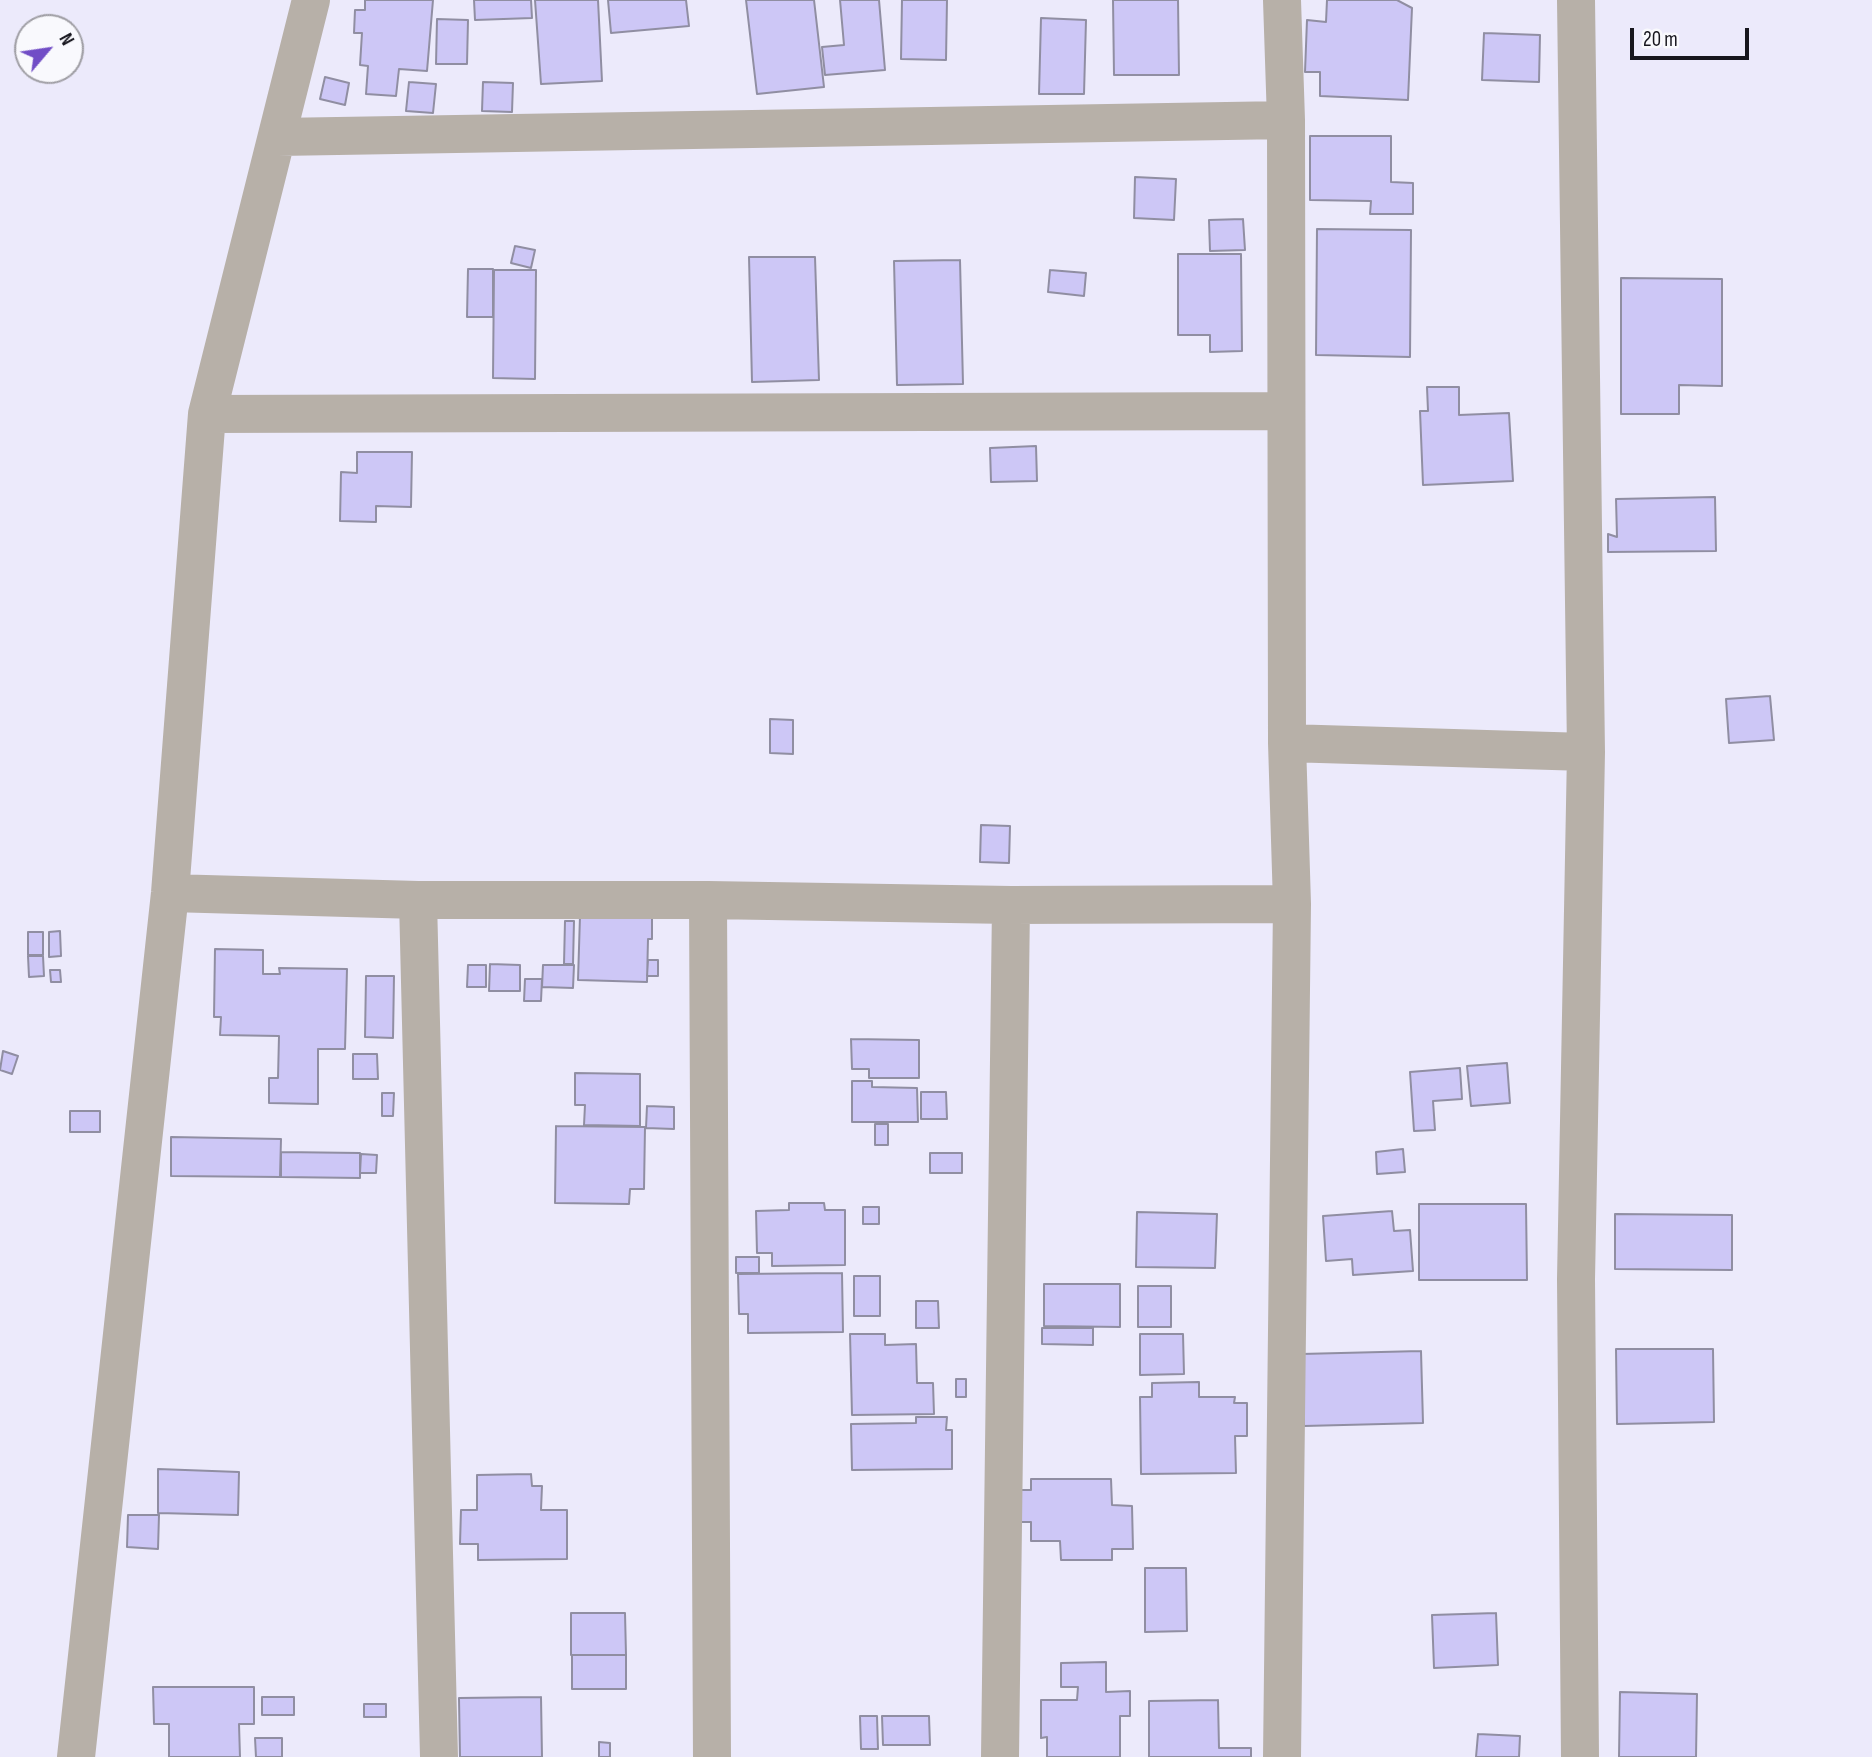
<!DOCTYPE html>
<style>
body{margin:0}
#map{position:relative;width:1872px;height:1757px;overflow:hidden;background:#eceafb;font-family:"Sofia Sans Condensed",sans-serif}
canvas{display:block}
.north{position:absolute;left:14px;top:14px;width:70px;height:70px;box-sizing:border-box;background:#f9f9fd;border:2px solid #9f9ea4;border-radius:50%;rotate:61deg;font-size:19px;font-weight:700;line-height:28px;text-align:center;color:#17161e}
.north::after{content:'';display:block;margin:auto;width:24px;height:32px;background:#714dc6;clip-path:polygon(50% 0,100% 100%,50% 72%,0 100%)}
.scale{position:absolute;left:1630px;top:28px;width:119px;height:32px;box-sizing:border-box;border:4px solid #17161e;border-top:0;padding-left:9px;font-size:21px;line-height:24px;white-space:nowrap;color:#17161e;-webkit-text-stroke:5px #f9f9fd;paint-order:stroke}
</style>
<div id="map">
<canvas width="1872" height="1757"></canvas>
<div class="north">N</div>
<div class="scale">20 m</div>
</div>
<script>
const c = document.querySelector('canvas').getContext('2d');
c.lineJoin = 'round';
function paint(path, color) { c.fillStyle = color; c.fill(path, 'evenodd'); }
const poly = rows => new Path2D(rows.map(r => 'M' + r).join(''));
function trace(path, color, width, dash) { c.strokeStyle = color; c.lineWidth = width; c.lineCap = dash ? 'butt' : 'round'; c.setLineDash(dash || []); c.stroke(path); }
const building = poly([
 [365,0,433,0,427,71,399,69,396,96,366,94,368,66,360,65,362,33,354,33,355,10,365,10,365,0],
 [474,0,531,0,532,18,475,20,474,0],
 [535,0,598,0,602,81,541,84,535,0],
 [608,0,686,0,689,26,611,33,608,0],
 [746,0,814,0,824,87,757,94,746,0],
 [840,0,879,0,885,70,825,75,822,47,844,45,840,0],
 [902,0,947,0,946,60,901,59,902,0],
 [1113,0,1178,0,1179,75,1114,75,1113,0],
 [1327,0,1397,0,1412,8,1408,100,1320,96,1320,72,1305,72,1307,20,1326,22,1327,0],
 [1041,18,1086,20,1084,94,1039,94,1041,18],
 [437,19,468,20,467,64,436,64,437,19],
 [1484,33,1540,35,1539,82,1482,80,1484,33],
 [325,77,349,83,345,105,320,99,325,77],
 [409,82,436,84,433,113,406,111,409,82],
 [483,82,513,83,512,112,482,111,483,82],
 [1310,136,1391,136,1391,182,1413,183,1413,214,1370,214,1371,201,1310,200,1310,136],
 [1135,177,1176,179,1174,220,1134,218,1135,177],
 [1243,219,1245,250,1210,251,1209,220,1243,219],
 [1317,229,1411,230,1410,357,1316,355,1317,229],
 [515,246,535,250,531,268,511,263,515,246],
 [1178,254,1241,254,1242,351,1210,352,1210,335,1178,335,1178,254],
 [749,257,815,257,819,380,752,382,749,257],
 [960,260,963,384,897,385,894,261,960,260],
 [468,269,493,269,493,317,467,317,468,269],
 [494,270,536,270,535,379,493,378,494,270],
 [1050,270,1086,273,1084,296,1048,292,1050,270],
 [1621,278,1722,279,1722,386,1679,385,1679,414,1621,414,1621,278],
 [1427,387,1459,387,1459,415,1509,413,1513,481,1423,485,1420,411,1428,411,1427,387],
 [1036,446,1037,481,991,482,990,448,1036,446],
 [357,452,412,452,411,507,376,506,376,522,340,521,341,472,357,473,357,452],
 [1715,497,1716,551,1608,552,1608,534,1617,537,1616,499,1715,497],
 [1770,696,1774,740,1729,743,1726,699,1770,696],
 [770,719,793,720,793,754,770,753,770,719],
 [981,825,1010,826,1009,863,980,862,981,825],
 [652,913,652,939,648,939,647,982,578,980,580,916,652,913],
 [565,921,574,921,573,964,564,964,565,921],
 [60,931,61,956,49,957,49,932,60,931],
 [28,932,43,932,43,955,28,955,28,932],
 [215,949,263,950,263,974,280,974,279,968,347,969,345,1049,318,1049,318,1104,269,1103,269,1078,278,1078,279,1036,220,1035,221,1017,214,1017,215,949],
 [28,956,43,956,44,976,29,977,28,956],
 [648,960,658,960,658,976,647,976,648,960],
 [490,964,520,965,520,991,489,991,490,964],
 [468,965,486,965,486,987,467,987,468,965],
 [543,965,574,965,573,988,542,987,543,965],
 [50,970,60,970,61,982,51,982,50,970],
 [366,976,394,976,393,1038,365,1037,366,976],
 [525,979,542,979,541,1001,524,1001,525,979],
 [851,1039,919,1040,919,1078,869,1078,869,1069,852,1069,851,1039],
 [3,1051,18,1056,12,1074,0,1070,3,1051],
 [353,1054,377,1054,378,1079,353,1079,353,1054],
 [1507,1063,1510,1103,1471,1106,1467,1066,1507,1063],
 [1460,1068,1462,1099,1433,1101,1435,1130,1414,1131,1410,1072,1460,1068],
 [575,1073,640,1074,640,1126,584,1125,585,1105,575,1105,575,1073],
 [852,1081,872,1081,872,1087,917,1088,918,1122,852,1122,852,1081],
 [921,1092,946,1092,947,1119,921,1119,921,1092],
 [382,1093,394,1093,393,1116,382,1116,382,1093],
 [647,1106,674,1107,674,1129,646,1128,647,1106],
 [70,1111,100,1111,100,1132,70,1132,70,1111],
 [875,1124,888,1124,888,1145,875,1145,875,1124],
 [556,1126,645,1127,644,1189,630,1189,629,1204,555,1203,556,1126],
 [171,1137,281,1139,280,1177,171,1176,171,1137],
 [1403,1149,1405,1172,1377,1174,1376,1152,1403,1149],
 [281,1152,360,1153,360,1178,281,1177,281,1152],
 [930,1153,962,1153,962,1173,930,1173,930,1153],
 [361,1154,377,1155,376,1173,360,1173,361,1154],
 [789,1203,824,1203,825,1210,845,1210,845,1265,772,1266,772,1253,757,1253,756,1211,789,1210,789,1203],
 [1419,1204,1526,1204,1527,1280,1419,1280,1419,1204],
 [863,1207,879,1207,879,1224,863,1224,863,1207],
 [1392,1211,1394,1231,1410,1230,1413,1271,1353,1275,1352,1259,1326,1261,1323,1216,1392,1211],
 [1137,1212,1217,1214,1215,1268,1136,1267,1137,1212],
 [1615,1214,1732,1215,1732,1270,1615,1269,1615,1214],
 [736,1257,759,1257,759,1273,736,1273,736,1257],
 [842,1273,843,1332,748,1333,748,1314,739,1314,738,1274,842,1273],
 [854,1276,880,1276,880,1316,854,1316,854,1276],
 [1044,1284,1120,1284,1120,1327,1044,1326,1044,1284],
 [1138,1286,1171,1286,1171,1327,1138,1327,1138,1286],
 [916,1301,938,1301,939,1328,916,1328,916,1301],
 [1042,1328,1093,1328,1093,1345,1042,1344,1042,1328],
 [850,1334,885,1334,885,1345,916,1344,917,1383,933,1383,934,1414,852,1415,850,1334],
 [1140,1334,1183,1334,1184,1374,1140,1375,1140,1334],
 [1616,1349,1713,1349,1714,1422,1617,1424,1616,1349],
 [1421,1351,1423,1423,1304,1426,1301,1354,1421,1351],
 [956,1379,966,1379,966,1397,956,1397,956,1379],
 [1199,1382,1199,1397,1235,1397,1234,1403,1247,1403,1247,1436,1235,1436,1236,1473,1141,1474,1140,1397,1152,1397,1152,1383,1199,1382],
 [916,1417,947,1417,946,1430,952,1430,952,1469,852,1470,851,1424,916,1423,916,1417],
 [158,1469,239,1472,238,1515,158,1513,158,1469],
 [531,1474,532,1486,542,1486,541,1510,567,1510,567,1559,478,1560,478,1544,460,1544,461,1510,477,1510,477,1475,531,1474],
 [1031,1479,1111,1479,1112,1505,1132,1506,1133,1549,1112,1549,1112,1560,1061,1560,1060,1541,1031,1541,1031,1522,1013,1522,1012,1490,1031,1490,1031,1479],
 [128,1515,159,1515,158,1549,127,1547,128,1515],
 [1145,1568,1186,1568,1187,1631,1145,1632,1145,1568],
 [571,1613,625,1613,626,1655,571,1655,571,1613],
 [1496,1613,1498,1665,1434,1668,1432,1615,1496,1613],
 [572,1655,626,1655,626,1689,572,1689,572,1655],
 [1106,1662,1106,1692,1130,1691,1130,1716,1120,1716,1120,1757,1047,1757,1047,1737,1041,1738,1041,1700,1077,1700,1078,1687,1061,1687,1061,1663,1106,1662],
 [153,1687,254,1687,254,1724,239,1724,240,1757,169,1757,169,1724,154,1724,153,1687],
 [1620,1692,1697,1694,1696,1757,1619,1757,1620,1692],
 [262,1697,294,1697,294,1715,262,1715,262,1697],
 [541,1697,542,1757,460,1757,459,1698,541,1697],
 [1218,1700,1219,1748,1251,1748,1251,1757,1149,1757,1149,1701,1218,1700],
 [364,1704,386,1704,386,1717,364,1717,364,1704],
 [860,1716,877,1716,878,1749,861,1749,860,1716],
 [882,1716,929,1716,930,1745,883,1745,882,1716],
 [1478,1734,1520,1736,1519,1757,1476,1757,1478,1734],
 [255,1738,282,1738,282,1757,256,1757,255,1738],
 [599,1742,610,1743,610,1757,599,1757,599,1742]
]);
paint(building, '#cdc7f6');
trace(building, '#908ea2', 2);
trace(poly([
 [1576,0,1586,752,1576,1279,1580,1757],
 [278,137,1286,120],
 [207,414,1286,411],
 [1287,743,1586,752],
 [170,893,418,900,708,900,1011,905,1292,904],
 [418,900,439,1757],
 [708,900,712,1757],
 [76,1757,170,893,207,414,311,0],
 [1000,1757,1011,905],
 [1282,1757,1292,904,1287,743,1286,120,1282,0]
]), '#b7b0a8', 38);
</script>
